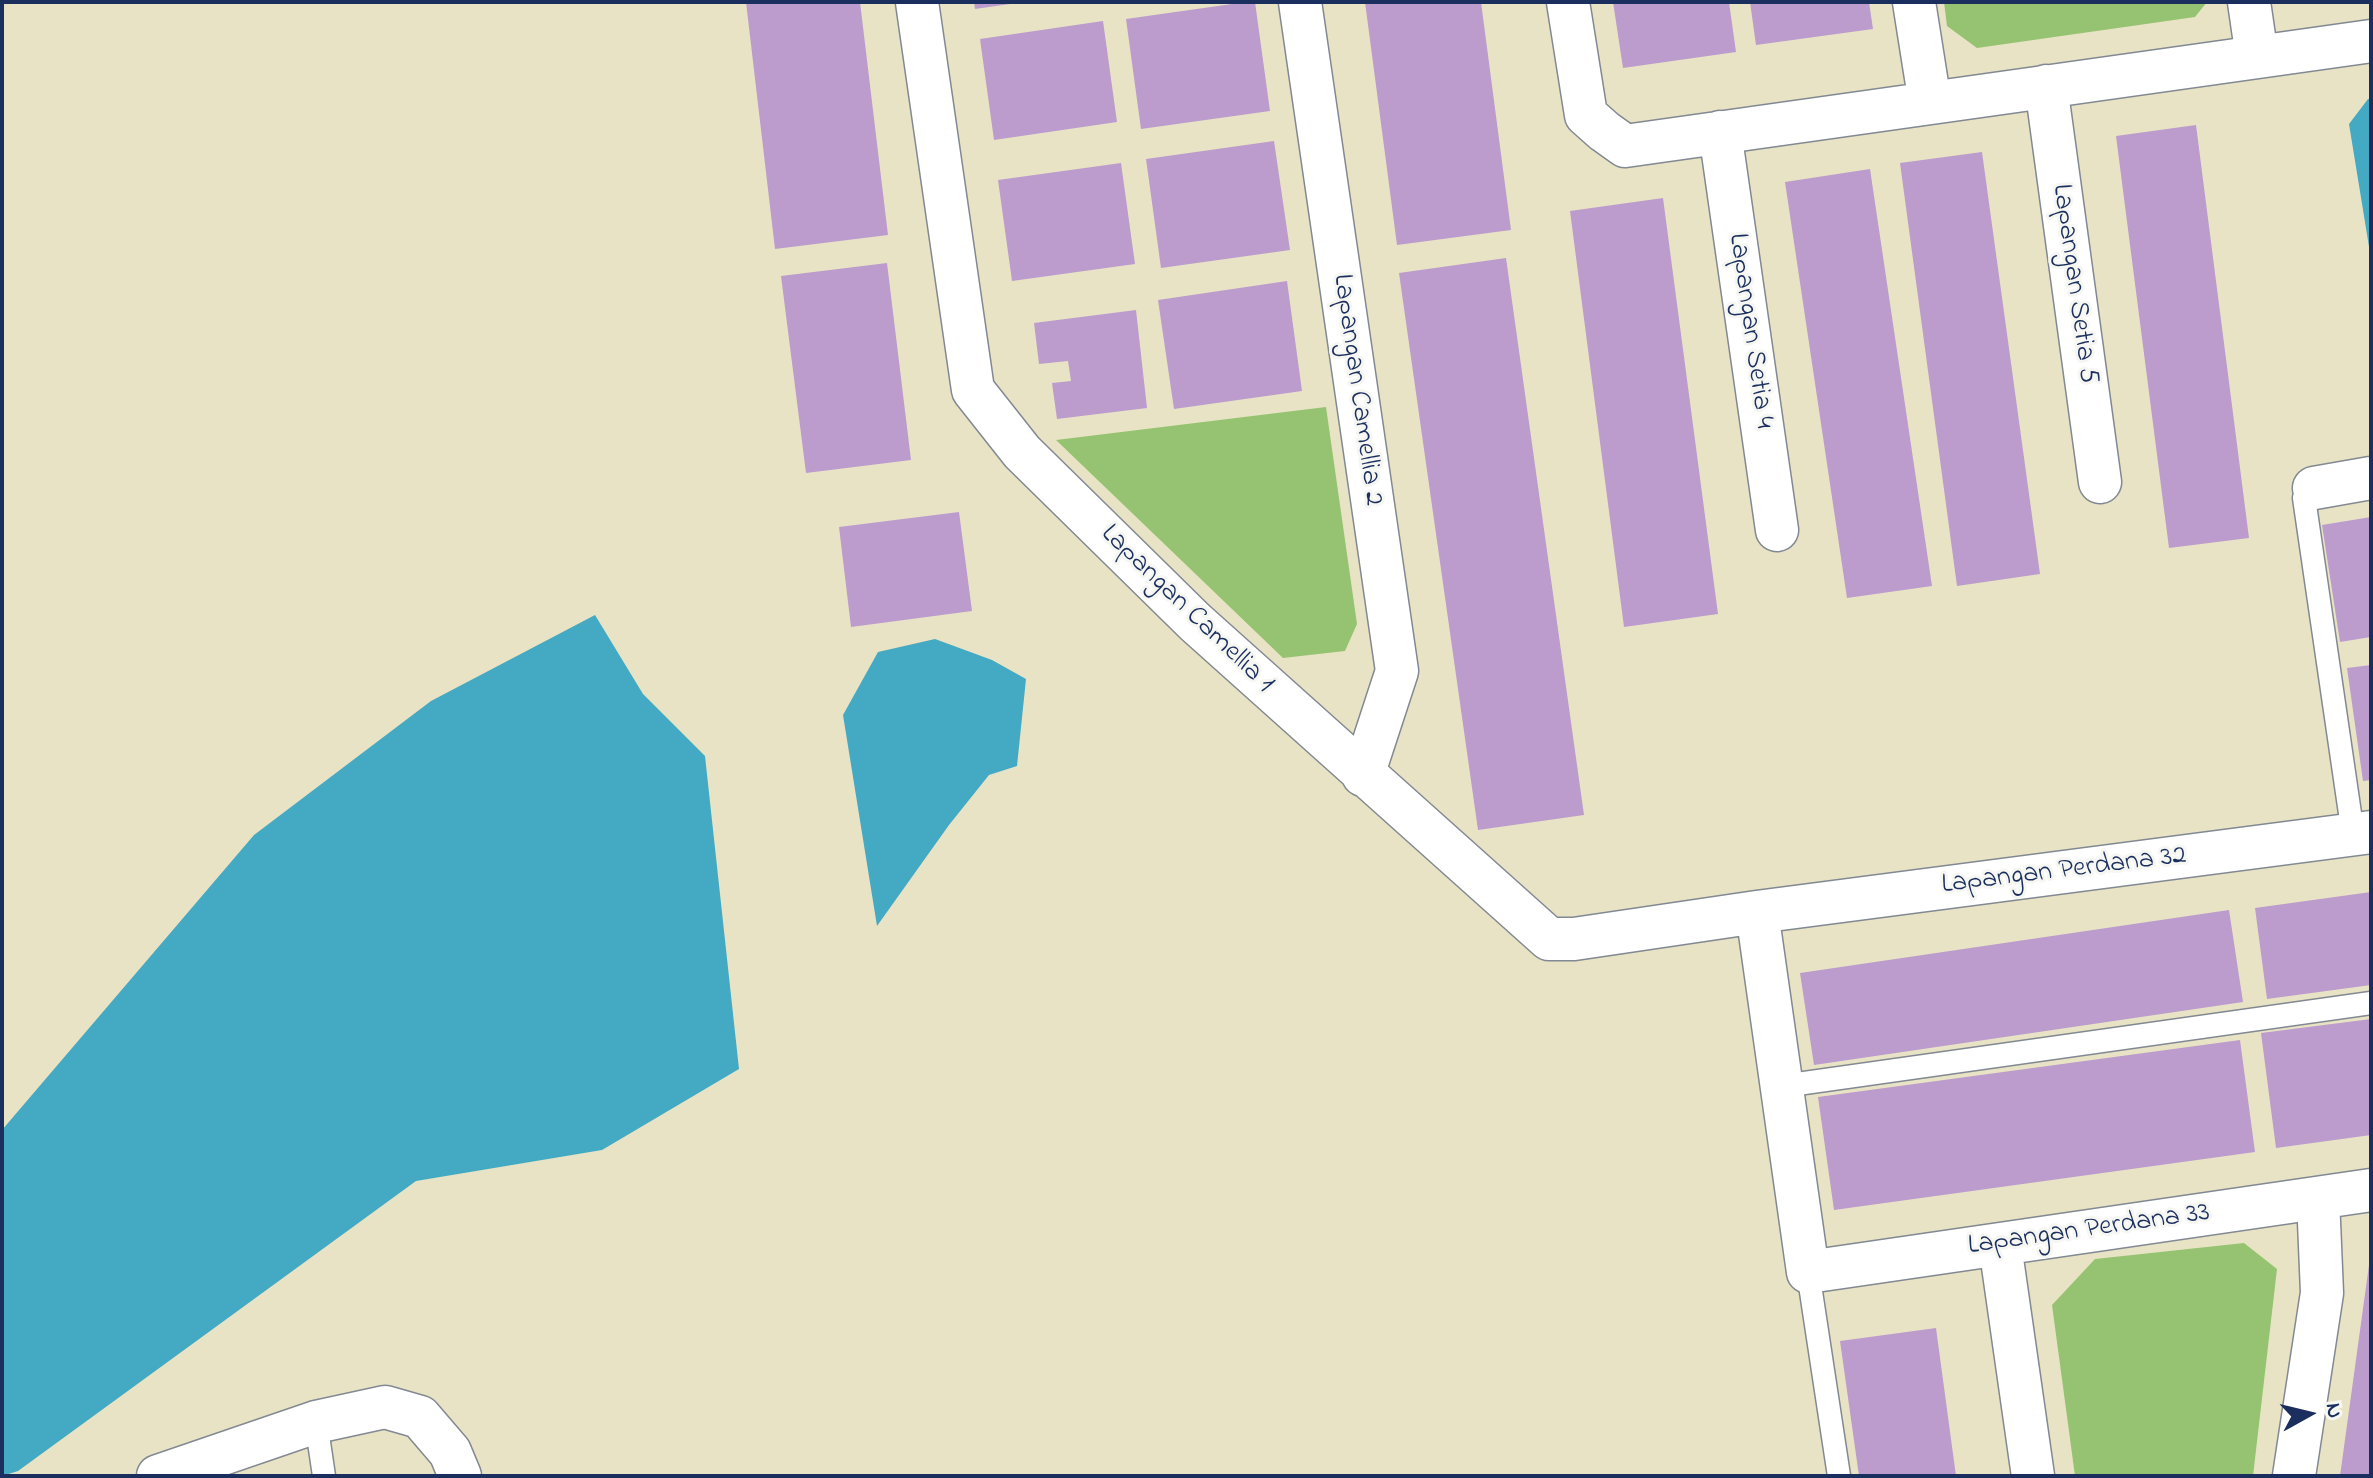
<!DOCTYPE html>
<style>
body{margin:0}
#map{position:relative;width:2373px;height:1478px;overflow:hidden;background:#e9e3c5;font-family:"Indie Flower",sans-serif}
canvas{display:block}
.frame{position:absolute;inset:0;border:4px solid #1b2f5e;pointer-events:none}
.north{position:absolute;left:2269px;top:1374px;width:80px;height:80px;-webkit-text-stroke:6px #f6f6f2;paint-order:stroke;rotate:82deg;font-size:22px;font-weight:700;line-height:32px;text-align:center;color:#1b2f5e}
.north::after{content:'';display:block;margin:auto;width:28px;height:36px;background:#1b2f5e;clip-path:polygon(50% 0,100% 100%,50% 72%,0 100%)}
</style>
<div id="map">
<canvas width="2373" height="1478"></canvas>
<div class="frame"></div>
<div class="north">N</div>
</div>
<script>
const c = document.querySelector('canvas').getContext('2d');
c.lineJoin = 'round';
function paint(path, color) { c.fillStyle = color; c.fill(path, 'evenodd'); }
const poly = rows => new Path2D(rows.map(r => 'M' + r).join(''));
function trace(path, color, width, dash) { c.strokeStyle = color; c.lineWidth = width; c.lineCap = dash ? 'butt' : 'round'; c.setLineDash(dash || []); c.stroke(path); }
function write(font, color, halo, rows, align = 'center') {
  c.font = font + ' "Indie Flower",sans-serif'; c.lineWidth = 6; c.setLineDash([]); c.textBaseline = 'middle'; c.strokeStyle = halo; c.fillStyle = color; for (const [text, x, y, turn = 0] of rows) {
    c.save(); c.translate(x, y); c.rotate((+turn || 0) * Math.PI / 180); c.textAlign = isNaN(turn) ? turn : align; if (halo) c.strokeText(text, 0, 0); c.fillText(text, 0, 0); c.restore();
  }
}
paint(poly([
 [1944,2,2207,2,2195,17,1977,48,1947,26],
 [1326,407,1357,624,1345,651,1283,658,1056,440],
 [2244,1243,2277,1269,2253,1476,2075,1476,2052,1305,2095,1259]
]), '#95c371');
paint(poly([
 [2368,99,2371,99,2371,259,2349,124],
 [595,615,643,694,705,756,739,1069,602,1150,416,1181,18,1471,2,1476,2,1130,254,835,431,701],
 [935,639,992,660,1026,679,1017,766,989,775,949,825,877,926,843,715,878,652]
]), '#44a9c3');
paint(poly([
 [746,2,860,2,888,235,775,249],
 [974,2,1010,2,1010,4,975,9],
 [1246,2,1255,2,1270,111,1141,129,1126,19],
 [1365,2,1481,2,1511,230,1397,245],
 [1613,2,1729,2,1736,52,1623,68],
 [1750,2,1869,2,1873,29,1756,45],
 [1103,21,1117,122,994,140,980,39],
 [2196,125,2249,538,2169,548,2116,136],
 [1274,141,1290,250,1161,268,1146,159],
 [1982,152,2040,574,1957,586,1900,163],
 [1121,163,1135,264,1012,281,998,180],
 [1870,169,1932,586,1847,598,1785,182],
 [1663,198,1718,614,1624,627,1570,211],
 [1506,258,1584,815,1478,830,1399,273],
 [887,263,911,460,806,473,781,276],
 [1287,281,1302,391,1174,409,1158,300],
 [1136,310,1147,408,1057,419,1052,383,1071,381,1068,361,1039,364,1034,323],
 [959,512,972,611,851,627,839,527],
 [2371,517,2371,637,2340,642,2322,525],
 [2371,665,2371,780,2363,781,2347,668],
 [2371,892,2371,985,2267,999,2255,908],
 [2229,910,2243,1002,1814,1065,1800,973],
 [2371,1019,2371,1135,2276,1148,2261,1033],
 [2240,1040,2255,1152,1834,1210,1818,1097],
 [2369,1265,2371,1476,2340,1476],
 [1936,1328,1956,1476,1859,1476,1840,1341]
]), '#bb9ccc');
const lane = poly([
 [2314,488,2304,498,2353,834],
 [1783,1086,2371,1003],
 [1808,1272,1839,1476],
 [316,1422,324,1476]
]);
const street = poly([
 [917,2,973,390,1022,452,1195,622,1549,939,1574,939,1757,912,2371,832],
 [1300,2,1397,671,1363,775],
 [1568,2,1586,115,1604,131,1625,146,2371,41],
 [1914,2,1930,103],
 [2249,2,2257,57],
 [2046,86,2100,482],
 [1720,132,1777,530],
 [2314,488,2371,478],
 [1757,912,1808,1272,2371,1190],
 [2000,1245,2033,1476],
 [158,1476,316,1422,385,1407,420,1417,450,1452,460,1476],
 [2294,1476,2322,1293,2318,1198]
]);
trace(lane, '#828992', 25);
trace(street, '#828992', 45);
trace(lane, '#fff', 22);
trace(street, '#fff', 42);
write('28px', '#1b2f5e', '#f6f6f2', [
 ["Lapangan Setia 5",2073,284,82],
 ["Lapangan Setia 4",1749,331,82],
 ["Lapangan Camellia 2",1356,390,82],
 ["Lapangan Camellia 1",1186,610,44],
 ["Lapangan Perdana 32",2064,872,-7],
 ["Lapangan Perdana 33",2089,1231,-8]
]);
</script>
